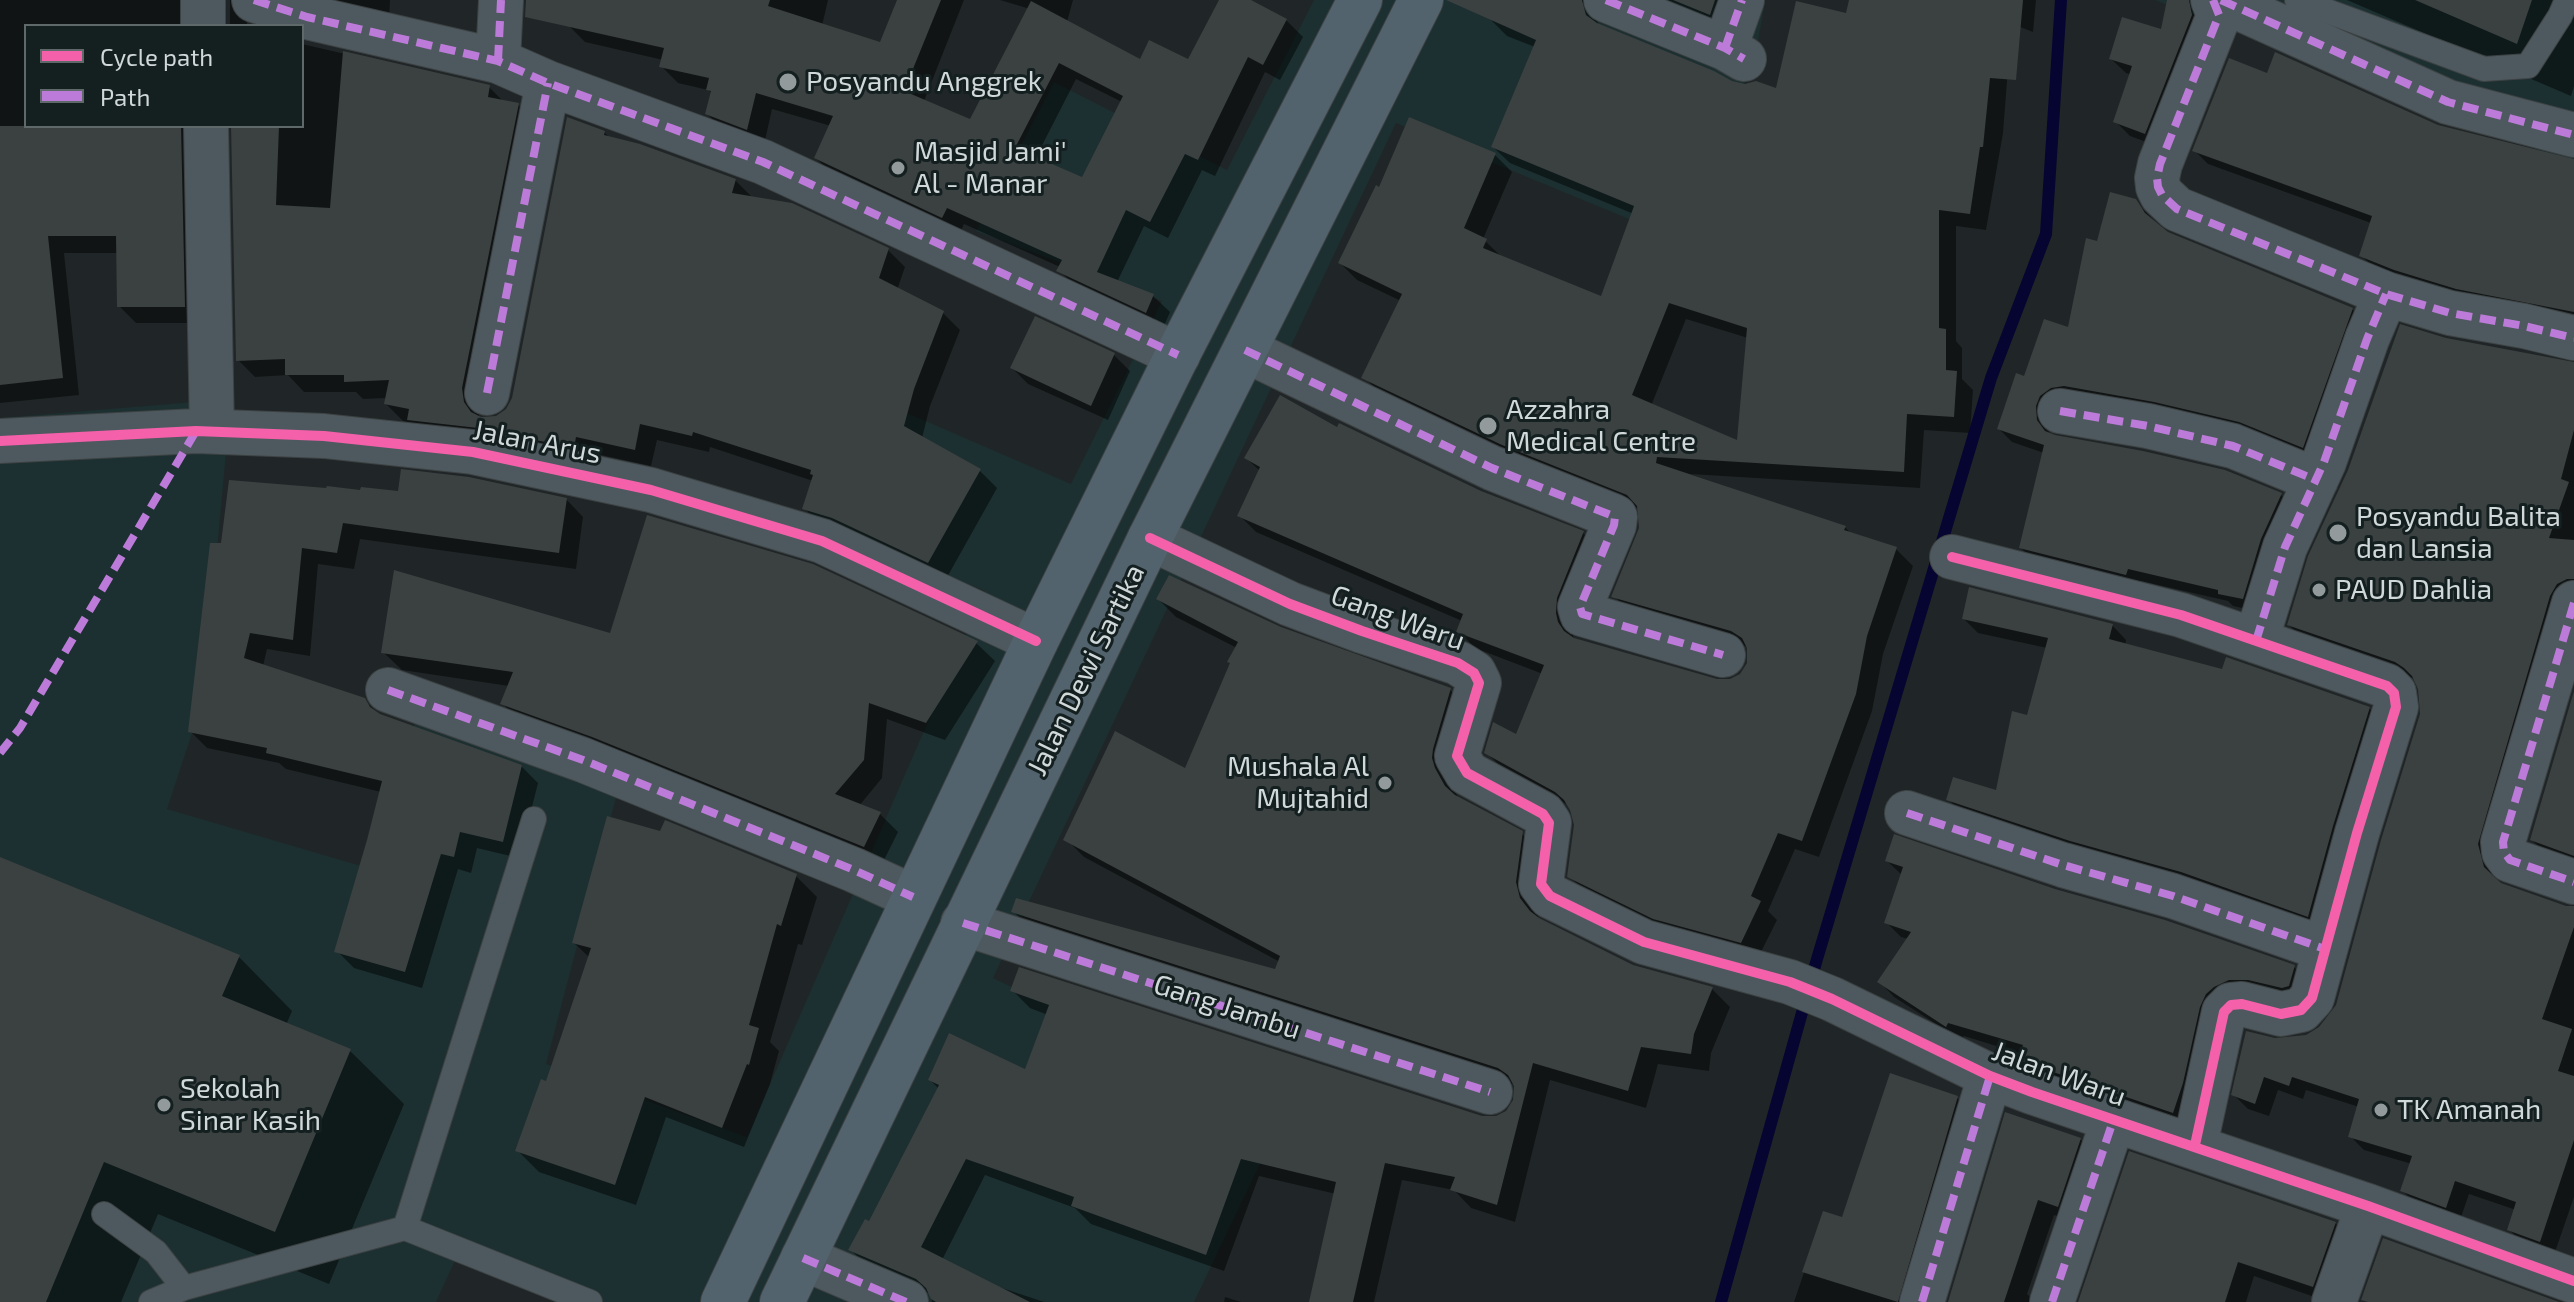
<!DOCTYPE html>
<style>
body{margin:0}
#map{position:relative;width:2574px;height:1302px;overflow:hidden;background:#202627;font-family:"Exo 2",sans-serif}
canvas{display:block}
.legend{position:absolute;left:24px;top:24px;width:280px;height:104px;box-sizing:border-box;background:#141f20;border:2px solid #60696a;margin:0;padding:10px 14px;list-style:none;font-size:24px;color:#d1d8d9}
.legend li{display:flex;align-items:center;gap:16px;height:40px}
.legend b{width:40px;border:2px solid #60696a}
</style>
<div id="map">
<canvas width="2574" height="1302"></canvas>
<ul class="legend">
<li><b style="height:10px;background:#f560ab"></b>Cycle path</li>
<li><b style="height:10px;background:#bd7bd9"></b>Path</li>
</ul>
</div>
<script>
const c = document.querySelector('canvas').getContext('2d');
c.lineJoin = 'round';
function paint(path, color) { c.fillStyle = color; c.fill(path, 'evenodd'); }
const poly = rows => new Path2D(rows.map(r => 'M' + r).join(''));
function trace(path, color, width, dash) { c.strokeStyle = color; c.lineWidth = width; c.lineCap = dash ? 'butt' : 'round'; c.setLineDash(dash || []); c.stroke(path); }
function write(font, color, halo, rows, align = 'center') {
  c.font = font + ' "Exo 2",sans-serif'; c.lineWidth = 6; c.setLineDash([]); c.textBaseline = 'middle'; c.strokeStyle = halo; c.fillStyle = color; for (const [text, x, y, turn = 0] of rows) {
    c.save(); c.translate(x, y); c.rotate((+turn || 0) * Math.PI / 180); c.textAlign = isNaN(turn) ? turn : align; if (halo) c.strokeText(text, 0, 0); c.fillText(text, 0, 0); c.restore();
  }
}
paint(poly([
 [1314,0,1765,0,1754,66,1663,233,1396,123,993,978,1282,1118,1194,1302,571,1302,458,1254,436,1302,0,1302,0,418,231,399,203,700,167,809,368,868,418,713,622,775,546,1064,747,1137,985,591,808,516,854,390,1071,484,1162,301,976,231,1054,82,1227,170],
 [2155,0,2574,0,2574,164,2406,99]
]), '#1c2f31');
paint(poly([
 [0,0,203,0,194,26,26,26,26,126,206,126,201,323,136,323,119,306,118,253,64,253,79,395,0,403],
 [230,0,253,0,247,9,247,26,230,26],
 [304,0,390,0,389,22],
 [573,0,828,0,822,26,881,45,899,0,964,0,924,101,971,122,1030,9,1000,0,1073,0,1067,22,1141,62,1189,62,1221,0,1247,0,1286,20,1303,37,1280,80,1265,72,1215,176,1202,170,1168,238,1144,226,1117,282,1153,296,1170,312,1163,328,1076,287,1059,270,1060,267,964,224,960,233,833,175,816,158,831,126,772,109,764,145,724,130,707,114,712,93,708,90,678,83,661,66,663,60,585,42,568,25],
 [1076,79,1122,102,1083,180,1035,159],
 [1498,0,1605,0,1599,7,1597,21,1600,27,1731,83,1777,91,2008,69,2003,133,1986,230,1956,226,1956,341,1962,348,1962,379,1973,390,1970,433,1924,430,1920,488,1690,474,1845,527,1852,535,1896,549,1913,566,1883,654,1872,711,1819,857,1795,849,1768,911,1777,920,1758,958,1672,935,1587,893,1569,876,1576,825,1570,806,1503,769,1486,752,1517,737,1543,674,1475,648,1458,631,1462,621,1256,532,1240,516,1260,471,1246,458,1338,430,1480,492,1583,533,1600,550,1572,631,1574,640,1717,681,1730,681,1741,675,1749,663,1749,647,1631,613,1614,596,1641,529,1640,509,1521,461,1381,394,1364,377,1401,301,1357,280,1340,263,1495,155,1512,172,1483,239,1504,259,1602,298,1634,214,1510,163,1493,147,1535,47,1507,36,1490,19],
 [1686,319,1748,338,1739,443,1651,406],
 [1651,0,1741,0,1727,31],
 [1950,0,2036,0,2033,32],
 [2169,0,2189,0,2202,14,2160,147,2130,136,2116,122,2132,75,2126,73,2111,59,2162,31],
 [2347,0,2574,0,2574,86,2571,96],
 [302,44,489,87,505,103,518,105,535,122,479,406,479,418,495,419,507,411,513,399,604,132,610,138,735,180,753,198,888,250,905,267,897,290,943,313,960,330,930,406,922,438,980,471,997,488,946,579,821,525,804,508,813,481,710,447,709,452,657,440,651,466,592,453,591,464,426,436,413,423,403,421,386,404,387,398,363,399,356,392,304,392,288,375,255,377,238,360,233,126,302,126],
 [2268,75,2437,127,2574,161,2574,322,2471,302,2375,269,2361,255,2371,223,2208,164,2194,150],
 [2135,201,2167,234,2352,309,2365,323,2316,459,2048,420,2049,435,2281,495,2294,508,2256,611,2233,606,2228,601,2141,581,2139,587,2034,561,2021,548,2044,453,2012,442,1999,429,2026,379,2070,330,2099,243],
 [1036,319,1114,355,1130,371,1108,420,1028,384,1012,368],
 [2445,340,2574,364,2574,597,2491,859,2497,882,2565,908,2574,908,2574,1197,2554,1255,2523,1244,2509,1229,2516,1210,2469,1194,2460,1220,2417,1205,2403,1191,2412,1164,2364,1150,2350,1136,2359,1107,2306,1090,2303,1099,2278,1090,2269,1116,2248,1109,2234,1095,2275,1040,2307,1036,2321,1028,2338,1006,2422,715,2420,688,2416,679,2303,639,2289,625],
 [362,493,566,499,583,517,576,569,360,539,354,569,318,564,310,656,267,649,263,666,364,700,380,716,521,766,538,783,519,858,477,848,471,873,458,869,422,988,354,968,337,951,381,792,286,769,279,763,207,748,190,731,223,546],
 [1158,599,1280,629,1450,690,1468,708,1453,788,1459,799,1521,833,1540,851,1534,901,1538,918,1633,966,1712,989,1730,1007,1711,1053,1709,1071,1658,1064,1646,1108,1550,1080,1515,1222,1471,1208,1454,1190,1402,1180,1374,1302,1311,1302,1336,1194,1259,1176,1224,1271,1091,1224,1075,1208,985,1175,942,1260,990,1284,1044,1302,932,1302,931,1294,869,1268,851,1250,870,1224,939,1089,930,1080,1026,1072,1048,1015,1030,1008,1012,990,1482,1118,1496,1118,1508,1112,1515,1101,1516,1085,1032,930,1014,912,1276,971,1280,962,1084,857,1066,839,1186,771,1237,648,1176,617],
 [1964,619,2112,625,2126,640,2125,646,2369,708,2383,723,2322,929,1962,813,1948,799,1997,793,2029,717,2047,648,1978,633],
 [611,636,976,643,995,661,945,740,887,719,882,778,859,806,880,814,898,832,882,864,521,722,502,703,509,686,402,670,383,652],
 [2574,696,2574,863,2546,854,2532,840],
 [0,859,239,957,292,1011,286,1025,350,1051,404,1104,329,1284,158,1214,121,1302,0,1302],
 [1887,861,2055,891,2294,967,2309,982,2304,1000,2244,994,2187,1127,2035,1074,2020,1059,2022,1054,1964,1036,1961,1040,1894,997,1880,982,1908,939,1901,937,1886,922,1902,875],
 [795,875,817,897,802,945,798,944,770,1042,779,1051,770,1084,744,1147,666,1117,636,1205,539,1172,518,1151,547,1083,590,958,574,943],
 [1957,1098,1973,1114,1916,1302,1794,1302,1824,1213,1844,1220],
 [2080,1139,2096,1155,2074,1221,2054,1215,2027,1294,2036,1302,1950,1302],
 [2335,1223,2351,1239,2329,1302,2254,1276,2246,1302,2080,1302],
 [1225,1297,1241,1302,1224,1302]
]), '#0007');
trace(poly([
 [1721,1302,1817,959,1991,378,2046,234,2061,0]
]), '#060431', 12);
paint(poly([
 [526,0,770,0,768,6,880,42,897,0,941,0,904,91,970,119,1031,1,1140,59,1149,40,1188,59,1219,0,1251,0,1287,19,1263,65,1248,57,1198,160,1185,154,1150,222,1126,210,1097,272,1154,294,1146,313,1056,271,1062,260,947,208,942,218,814,158,833,116,756,93,747,130,705,114,711,91,706,90,709,78,659,67,664,48,525,17],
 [1059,63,1123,96,1082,177,1015,148],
 [1446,0,1582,0,1586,15,1597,23,1714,71,1732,81,1745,84,1756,81,1776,88,1796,1,1846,13,1849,0,2023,0,2016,80,1990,78,1983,147,1980,147,1970,214,1939,210,1939,328,1946,329,1946,370,1957,371,1954,417,1907,414,1904,472,1657,457,1656,463,1846,526,1844,530,1897,547,1867,636,1856,694,1802,841,1778,833,1751,896,1761,901,1741,943,1653,919,1567,877,1574,825,1570,810,1564,800,1555,792,1484,753,1493,722,1516,734,1544,665,1456,632,1463,614,1237,516,1260,467,1244,458,1280,395,1337,427,1339,423,1481,491,1584,531,1557,598,1556,613,1558,622,1564,631,1574,638,1717,679,1730,679,1740,674,1747,663,1747,648,1742,638,1731,631,1611,597,1639,528,1637,506,1627,495,1502,445,1361,378,1402,294,1338,263,1376,185,1379,187,1409,117,1496,153,1464,228,1487,239,1483,248,1601,296,1634,206,1491,147,1536,40],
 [1669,303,1747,328,1737,440,1632,395],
 [1673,0,1715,0,1710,15],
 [2167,0,2189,0,2192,15,2145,134,2113,122,2132,66,2109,59,2122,17,2161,29],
 [2415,0,2532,0,2517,44],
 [343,51,490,85,488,97,519,103,462,388,464,402,471,412,481,417,496,416,506,409,512,398,567,117,605,131,604,135,640,144,736,179,732,193,792,203,889,248,879,278,944,311,914,389,904,426,981,469,928,563,832,518,802,509,813,475,810,474,811,470,693,432,692,436,640,424,635,450,576,437,574,448,478,428,407,420,409,409,384,404,389,380,344,382,344,375,285,375,285,359,236,361,231,126,279,126,276,205,330,208],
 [2275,52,2438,125,2574,159,2574,312,2456,289,2394,270,2359,256,2372,216,2192,151,2229,58,2267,73],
 [0,126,181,126,185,307,117,307,116,236,48,236,63,378,0,385],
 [2110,192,2136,199,2145,213,2168,232,2353,308,2303,448,2239,422,2154,402,2064,386,2051,388,2040,396,2036,406,2037,420,2045,431,2055,435,2143,451,2225,470,2282,493,2261,539,2243,599,2218,594,2218,590,2128,569,2126,575,2019,548,2044,445,1997,429,2016,373,2024,376,2044,319,2068,327,2086,238,2097,241],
 [1035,316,1115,353,1091,406,1010,368],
 [2400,324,2446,338,2574,362,2574,430,2561,479,2569,482,2549,538,2574,540,2574,579,2567,579,2557,584,2550,596,2478,844,2484,867,2501,883,2566,906,2574,906,2574,927,2542,1019,2572,1029,2558,1071,2574,1076,2574,1140,2540,1242,2507,1230,2516,1202,2455,1181,2446,1208,2400,1191,2412,1156,2348,1137,2359,1099,2292,1077,2289,1086,2264,1077,2255,1104,2231,1095,2246,1031,2275,1038,2306,1035,2319,1027,2336,1005,2381,840,2420,714,2418,689,2412,676,2404,668,2395,662,2287,625,2308,556,2348,470],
 [401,469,469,477,567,498,559,553,343,523,337,553,302,548,293,640,250,633,244,658,365,698,370,707,380,714,522,765,503,842,460,832,454,857,441,854,405,972,334,952,367,840,382,781,266,753,267,748,188,732,210,543,221,543,229,480,326,488,327,486,360,490,361,487,398,491],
 [647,515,813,564,978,641,926,723,869,703,864,760,835,794,881,812,864,847,592,737,500,704,513,672,381,653,394,570,610,633],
 [1169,575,1281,627,1451,688,1433,749,1432,758,1435,768,1445,786,1455,795,1523,831,1516,882,1520,898,1530,911,1539,918,1633,965,1713,987,1694,1034,1691,1054,1641,1047,1628,1091,1533,1063,1497,1205,1450,1190,1455,1177,1385,1163,1353,1302,1309,1302,1336,1182,1241,1159,1206,1255,1071,1206,1074,1197,966,1159,921,1247,1030,1302,936,1302,931,1299,926,1288,916,1279,848,1250,865,1219,869,1221,939,1085,928,1080,949,1033,1025,1069,1049,1005,1010,991,1019,967,1482,1116,1496,1116,1506,1111,1513,1100,1514,1086,1508,1075,1498,1068,1011,912,1016,898,1275,969,1280,956,1063,840,1115,731,1185,768,1230,663,1227,662,1238,642,1156,599],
 [1969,587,2113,624,2109,639,2222,669,2226,657,2370,707,2333,826,2308,917,2181,872,2070,841,1946,800,1953,777,1996,790,2012,711,2027,715,2048,638,1962,619],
 [2574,691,2574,856,2530,840],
 [607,816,660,831,665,820,797,874,781,926,777,924,749,1025,759,1028,749,1065,747,1064,722,1128,645,1097,615,1185,515,1151,541,1079,546,1081,591,948,572,943],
 [1894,834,2055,889,2165,920,2295,965,2289,986,2282,988,2248,980,2229,980,2214,987,2206,994,2200,1007,2183,1083,2173,1113,2018,1060,2023,1045,1948,1023,1946,1027,1877,982,1911,932,1884,923,1903,867,1885,861],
 [0,857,240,955,222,996,351,1049,275,1232,104,1162,46,1302,0,1302],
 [1890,1073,1958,1096,1898,1302,1802,1272,1823,1211,1842,1217],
 [2005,1112,2081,1138,2058,1207,2038,1200,2004,1302,1948,1302],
 [2129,1151,2336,1222,2313,1287,2238,1262,2225,1302,2078,1302],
 [2383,1238,2559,1302,2368,1302,2361,1300]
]), '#3b4040');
const lane = poly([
 [2297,0,2484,69,2528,66,2560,16,2567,0],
 [534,819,405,1228,590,1302],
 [104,1214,156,1252,184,1288],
 [151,1302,184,1288,405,1228]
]);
const street = poly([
 [203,0,203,26],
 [254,0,307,17,498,61,548,83,763,162,1178,355],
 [1606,0,1725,48,1744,59],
 [2213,0,2219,15,2160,164,2157,178,2158,187,2162,195,2177,209,2386,294,2450,313,2524,326,2574,338],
 [2221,0,2448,102,2574,135],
 [1725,48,1742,0],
 [498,61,501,0],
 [206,126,212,431],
 [1245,350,1492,468,1613,516,1615,517,1614,525,1580,607,1582,614,1723,655],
 [487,393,548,83],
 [2060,411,2148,426,2233,446,2316,480],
 [0,441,196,431,324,436,473,452,651,490,822,541,1036,641],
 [1150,538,1290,604,1362,631,1458,663,1474,673,1479,683,1457,756,1467,773,1543,814,1549,823,1541,884,1550,896,1644,942,1790,982,1832,999,1990,1076,2032,1092,2368,1206,2574,1281],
 [1952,557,2181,615,2387,686,2394,693,2396,707,2357,833,2312,998,2301,1010,2281,1014,2242,1004,2231,1005,2224,1012,2195,1145],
 [2574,603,2503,842,2504,852,2510,860,2574,882],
 [2256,641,2285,547,2324,462,2367,339,2386,294],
 [388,690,583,760,854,870,913,897],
 [1907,813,2063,865,2173,896,2325,949],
 [963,923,1490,1092],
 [803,1258,906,1302],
 [1922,1302,1990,1076],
 [2052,1302,2113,1121],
 [2334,1302,2368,1206]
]);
const primary = poly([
 [723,1302,1036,641,1176,358,1360,0],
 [782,1302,1150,538,1421,0]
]);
trace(lane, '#3d4243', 26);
trace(street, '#3d4243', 46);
trace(primary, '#3d4243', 46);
trace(lane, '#4e595f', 24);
trace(street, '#4e595f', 44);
trace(primary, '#53636d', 44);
trace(poly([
 [254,0,307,17,498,61,548,83,763,162,1178,355],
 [1606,0,1725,48,1744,59],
 [2213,0,2219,15,2160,164,2157,178,2158,187,2162,195,2177,209,2386,294,2450,313,2524,326,2574,338],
 [2221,0,2448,102,2574,135],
 [1725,48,1742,0],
 [498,61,501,0],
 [1245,350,1492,468,1613,516,1615,517,1614,525,1580,607,1582,614,1723,655],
 [487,393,548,83],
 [2060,411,2148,426,2233,446,2316,480],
 [2574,603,2503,842,2504,852,2510,860,2574,882],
 [2256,641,2285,547,2324,462,2367,339,2386,294],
 [388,690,583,760,854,870,913,897],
 [0,753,20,728,196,431],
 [1907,813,2063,865,2173,896,2325,949],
 [963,923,1490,1092],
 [803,1258,906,1302],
 [1922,1302,1990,1076],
 [2052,1302,2113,1121]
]), '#bd7bd9', 8, [16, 8]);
trace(poly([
 [0,441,196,431,324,436,473,452,651,490,822,541,1036,641],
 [1150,538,1290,604,1362,631,1458,663,1474,673,1479,683,1457,756,1467,773,1543,814,1549,823,1541,884,1550,896,1644,942,1790,982,1832,999,1990,1076,2032,1092,2368,1206,2574,1281],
 [1952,557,2181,615,2387,686,2394,693,2396,707,2357,833,2312,998,2301,1010,2281,1014,2242,1004,2231,1005,2224,1012,2195,1145]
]), '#f560ab', 10);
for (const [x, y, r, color] of [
 [788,82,10,"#939a9b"],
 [898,168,8,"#939a9b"],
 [1488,426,10,"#939a9b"],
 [2338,533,10,"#939a9b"],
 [2319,590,8,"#939a9b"],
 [1385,783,8,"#939a9b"],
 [164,1105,8,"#939a9b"],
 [2381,1110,8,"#939a9b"]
]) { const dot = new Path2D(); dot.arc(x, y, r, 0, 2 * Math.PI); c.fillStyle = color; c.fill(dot); trace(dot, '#141f20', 3); }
write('28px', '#d1d8d9', '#141f20', [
 ["Posyandu Anggrek",806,82],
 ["Masjid Jami'",914,152],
 ["Al - Manar",914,184],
 ["Azzahra",1506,410],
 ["Medical Centre",1506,442],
 ["Posyandu Balita",2356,517],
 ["dan Lansia",2356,549],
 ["PAUD Dahlia",2335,590],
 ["Mushala Al",1369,767,"right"],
 ["Mujtahid",1369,799,"right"],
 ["Sekolah",180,1089],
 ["Sinar Kasih",180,1121],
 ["TK Amanah",2397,1110]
], 'left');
write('28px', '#d1d8d9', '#141f20', [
 ["Jalan Arus",537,442,11],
 ["Gang Waru",1398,618,20],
 ["Jalan Dewi Sartika",1086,670,-64],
 ["Gang Jambu",1227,1007,18],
 ["Jalan Waru",2059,1074,20]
]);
</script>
